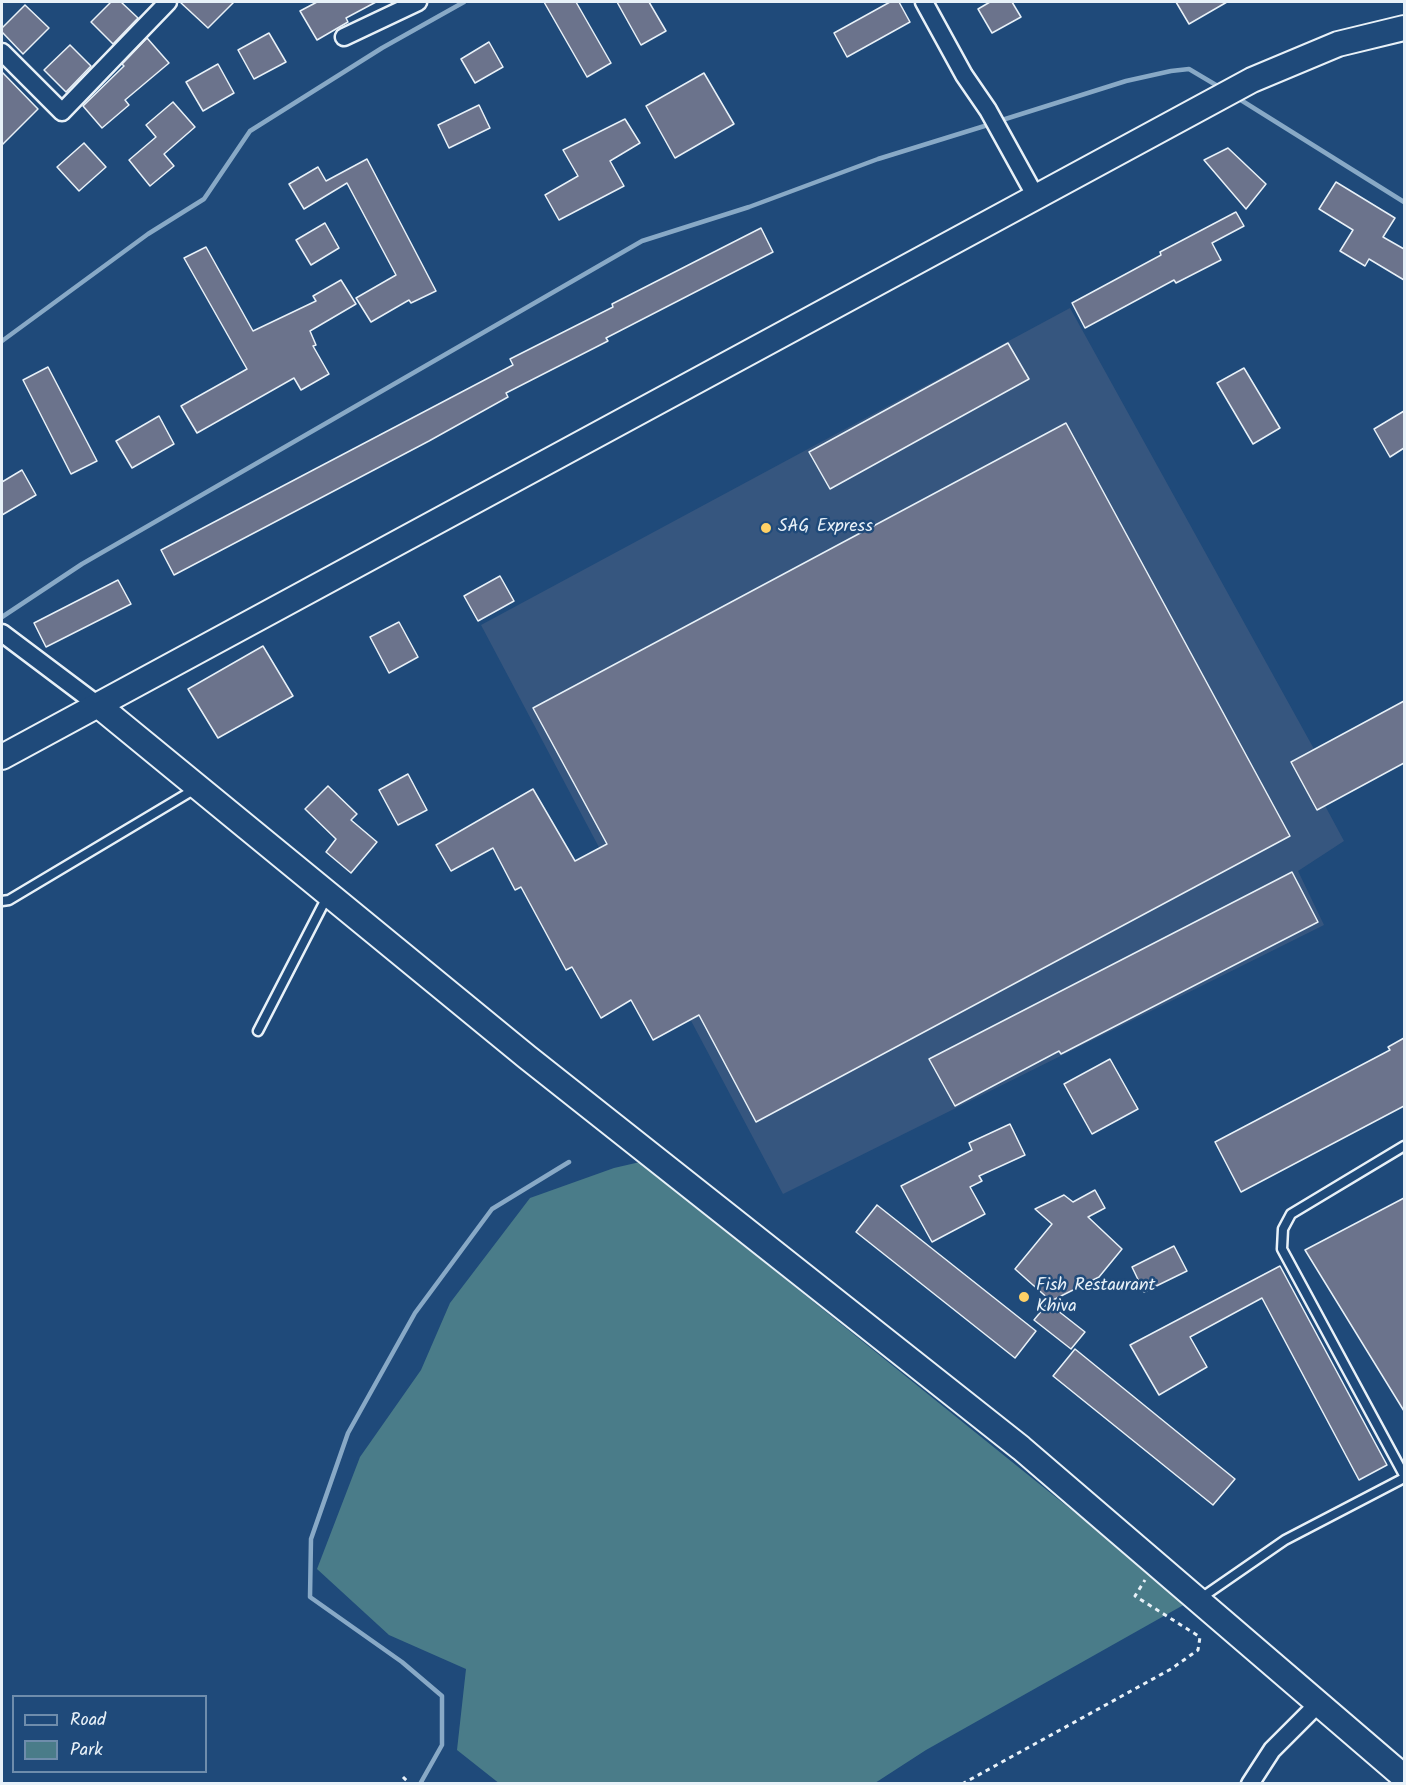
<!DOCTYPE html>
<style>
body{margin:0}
#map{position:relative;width:1406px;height:1785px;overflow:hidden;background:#1f4a7a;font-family:Kalam,sans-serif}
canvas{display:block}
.frame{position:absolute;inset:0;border:3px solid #e8f1f8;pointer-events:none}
.legend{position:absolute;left:12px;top:1695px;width:195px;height:78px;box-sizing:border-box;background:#1f4a7a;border:2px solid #6f8dac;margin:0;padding:8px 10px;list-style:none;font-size:18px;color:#e8f1f8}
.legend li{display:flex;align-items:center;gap:12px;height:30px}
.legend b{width:30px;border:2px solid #6f8dac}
</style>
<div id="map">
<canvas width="1406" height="1785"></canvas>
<div class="frame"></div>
<ul class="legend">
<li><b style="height:8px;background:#1f4a7a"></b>Road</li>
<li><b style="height:16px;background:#4a7c89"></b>Park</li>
</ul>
</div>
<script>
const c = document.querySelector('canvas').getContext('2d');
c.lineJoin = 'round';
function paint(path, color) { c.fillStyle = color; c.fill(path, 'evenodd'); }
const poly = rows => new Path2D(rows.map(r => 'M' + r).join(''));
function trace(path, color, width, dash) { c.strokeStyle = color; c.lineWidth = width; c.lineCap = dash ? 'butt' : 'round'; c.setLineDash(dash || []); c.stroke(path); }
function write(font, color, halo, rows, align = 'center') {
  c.font = font + ' Kalam,sans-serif'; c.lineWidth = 5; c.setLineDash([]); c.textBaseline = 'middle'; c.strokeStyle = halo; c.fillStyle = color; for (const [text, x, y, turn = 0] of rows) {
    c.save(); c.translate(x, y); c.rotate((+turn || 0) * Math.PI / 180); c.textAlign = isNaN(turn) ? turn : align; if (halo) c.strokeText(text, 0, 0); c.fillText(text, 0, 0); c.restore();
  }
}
paint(poly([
 [1070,308,1314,749,1301,761,1344,841,1298,871,1324,925,783,1194,481,625]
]), '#36567f');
paint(poly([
 [640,1162,1187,1603,926,1750,875,1783,500,1784,457,1750,466,1669,389,1635,317,1569,360,1457,421,1370,450,1303,530,1198,614,1168]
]), '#4a7c89');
trace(poly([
 [1236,97,1404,202],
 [999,121,1126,81,1171,71,1189,69,1221,88],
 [2,341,148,234,204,199,250,131,382,48,464,2],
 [2,617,82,564,642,241,749,207,878,159,991,124],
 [420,1784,442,1745,442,1696,402,1662,310,1597,311,1539,348,1433,415,1313,492,1209,569,1162]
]), '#88a9c6', 4.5);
const building = poly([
 [111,2,121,2,138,18,113,44,91,22,111,2],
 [180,2,234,2,208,28,180,2],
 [317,2,376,2,346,18,348,22,317,40,300,11,317,2],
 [544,2,576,2,611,63,587,77,544,2],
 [617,2,649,2,666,31,641,45,617,2],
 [890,2,899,2,910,22,847,57,834,33,890,2],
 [990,2,1012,2,1021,17,992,33,978,9,990,2],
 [1176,2,1227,2,1189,24,1176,2],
 [25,5,49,28,23,54,2,32,2,28,25,5],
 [269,33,286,62,254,79,238,50,269,33],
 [147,38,169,63,125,100,129,105,102,128,83,106,124,66,122,64,147,38],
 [489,42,503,67,475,83,461,59,489,42],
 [70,45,91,66,66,92,44,70,70,45],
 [218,64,234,93,203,111,186,82,218,64],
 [2,72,38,109,2,145,2,72],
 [704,73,734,124,675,158,646,106,704,73],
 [173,102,195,127,164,154,174,166,150,186,129,160,156,137,146,125,173,102],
 [479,105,490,128,449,148,438,125,479,105],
 [625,119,640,143,610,161,624,186,559,220,545,195,578,176,563,150,625,119],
 [84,143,106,167,79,191,57,167,84,143],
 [1228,148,1266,184,1246,209,1204,160,1228,148],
 [367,159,436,291,411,303,409,300,371,322,356,298,396,275,347,183,304,209,289,184,318,167,326,181,367,159],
 [1336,182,1395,218,1383,237,1404,249,1404,280,1369,259,1365,266,1340,251,1353,230,1319,209,1336,182],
 [1236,212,1244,226,1212,243,1221,260,1176,283,1174,280,1085,328,1072,303,1161,255,1160,252,1236,212],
 [325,223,339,248,311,265,296,240,325,223],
 [761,228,773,252,606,338,608,341,506,393,508,397,429,441,174,575,161,550,513,365,510,359,613,307,612,304,761,228],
 [206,247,253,331,316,301,313,296,341,280,356,304,310,331,316,345,313,346,329,374,301,390,294,378,197,433,181,406,247,369,184,258,206,247],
 [1008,343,1029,379,830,489,809,452,1008,343],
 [48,367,97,461,71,474,23,380,48,367],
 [1244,368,1280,428,1253,444,1217,383,1244,368],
 [1404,411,1404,448,1390,457,1374,429,1404,411],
 [159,416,174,444,132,468,116,441,159,416],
 [1066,423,1290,836,756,1122,699,1015,653,1040,631,1000,601,1018,572,967,566,970,521,887,515,890,493,848,451,871,436,845,533,789,575,861,607,844,533,708,1066,423],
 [22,470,36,495,2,515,2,482,22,470],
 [500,576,514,601,478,621,464,596,500,576],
 [118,580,131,604,46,647,34,623,118,580],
 [399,622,418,657,389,673,370,637,399,622],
 [263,646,293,696,218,738,188,689,263,646],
 [1404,701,1404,763,1317,810,1291,762,1404,701],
 [408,774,427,810,398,825,379,790,408,774],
 [328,786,357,814,351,820,377,842,351,873,326,852,336,839,305,809,328,786],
 [1292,872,1318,922,1061,1054,1059,1051,955,1106,929,1059,1292,872],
 [1404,1038,1404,1106,1241,1192,1215,1142,1390,1050,1388,1047,1404,1038],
 [1110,1059,1138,1109,1092,1134,1064,1084,1110,1059],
 [1010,1124,1025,1155,979,1176,982,1181,970,1187,985,1214,932,1242,901,1186,972,1150,969,1143,1010,1124],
 [1095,1190,1105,1208,1088,1217,1122,1249,1099,1277,1051,1301,1015,1269,1052,1224,1035,1209,1064,1195,1073,1202,1095,1190],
 [1404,1198,1404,1411,1305,1250,1404,1198],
 [877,1205,1036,1331,1015,1358,856,1232,877,1205],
 [1174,1246,1187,1271,1144,1292,1132,1267,1174,1246],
 [1280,1266,1387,1465,1359,1480,1262,1298,1190,1337,1207,1367,1159,1395,1130,1345,1280,1266],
 [1048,1303,1085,1332,1071,1349,1034,1320,1048,1303],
 [1075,1349,1235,1479,1213,1505,1053,1376,1075,1349]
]);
paint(building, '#6b738c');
trace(building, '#e8f1f8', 1.5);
const service = poly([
 [2,901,9,900,195,789],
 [258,1031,328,895],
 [1404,1146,1291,1214,1283,1229,1282,1249,1404,1475],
 [1201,1598,1285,1540,1404,1478]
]);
const minor = poly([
 [924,2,964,75,988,110,1036,197],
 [344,37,418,2],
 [2,52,62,112,168,2],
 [2,633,99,706],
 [1250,1784,1272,1750,1319,1703]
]);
const secondary = poly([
 [99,706,527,1057,1021,1448,1404,1777],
 [2,757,1252,80,1338,44,1404,28]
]);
trace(service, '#e8f1f8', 13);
trace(minor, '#e8f1f8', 21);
trace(secondary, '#e8f1f8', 28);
trace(poly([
 [403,1777,410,1784],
 [962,1784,1171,1669,1198,1650,1200,1637,1135,1596,1145,1580]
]), '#e8f1f8', 3, [4.5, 4.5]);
trace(service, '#1f4a7a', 8);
trace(minor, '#1f4a7a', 16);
trace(secondary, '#1f4a7a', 24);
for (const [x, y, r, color] of [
 [766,528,6,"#ffd166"],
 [1024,1297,6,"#ffd166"]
]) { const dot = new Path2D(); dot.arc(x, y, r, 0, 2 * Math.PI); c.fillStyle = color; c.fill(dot); trace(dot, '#1f4a7a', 2); }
write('18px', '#e8f1f8', '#1f4a7a', [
 ["SAG Express",778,528],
 ["Fish Restaurant",1036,1287],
 ["Khiva",1036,1308]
], 'left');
</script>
